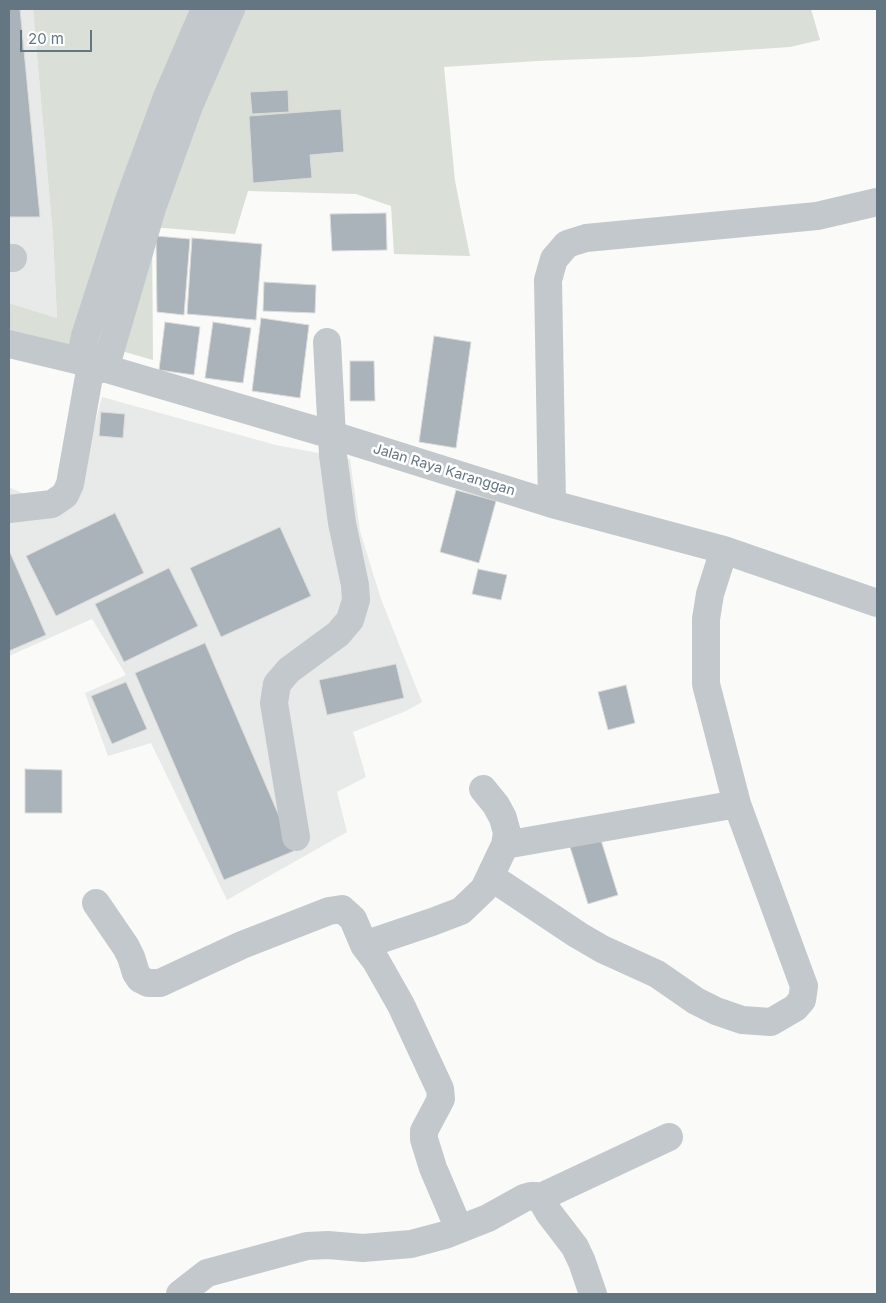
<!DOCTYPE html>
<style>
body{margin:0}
#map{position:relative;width:886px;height:1303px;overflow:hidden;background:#fafaf8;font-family:Inter,sans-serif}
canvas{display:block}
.frame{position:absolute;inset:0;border:10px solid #657683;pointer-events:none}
.scale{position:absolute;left:20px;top:30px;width:72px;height:22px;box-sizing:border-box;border:2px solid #657683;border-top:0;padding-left:6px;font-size:15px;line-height:18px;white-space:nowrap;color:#657683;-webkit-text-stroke:4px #fff;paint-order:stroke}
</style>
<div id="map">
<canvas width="886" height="1303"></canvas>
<div class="frame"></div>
<div class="scale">20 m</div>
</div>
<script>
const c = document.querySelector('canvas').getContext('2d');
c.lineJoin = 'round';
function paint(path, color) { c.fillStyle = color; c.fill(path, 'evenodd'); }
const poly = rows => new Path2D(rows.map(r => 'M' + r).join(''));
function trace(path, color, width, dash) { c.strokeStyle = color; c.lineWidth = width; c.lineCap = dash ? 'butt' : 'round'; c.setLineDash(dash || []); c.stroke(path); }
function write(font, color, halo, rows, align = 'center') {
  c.font = font + ' Inter,sans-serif'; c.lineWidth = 5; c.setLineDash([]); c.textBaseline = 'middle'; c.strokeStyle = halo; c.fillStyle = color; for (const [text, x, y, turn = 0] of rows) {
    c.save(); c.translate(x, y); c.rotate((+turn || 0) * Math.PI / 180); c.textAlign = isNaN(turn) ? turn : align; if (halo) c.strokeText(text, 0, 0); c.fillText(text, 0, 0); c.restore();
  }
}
paint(poly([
 [9,9,33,9,53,237,57,318,9,303],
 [102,397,276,445,350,459,360,531,381,599,422,702,406,711,353,732,366,777,337,792,347,832,227,900,151,743,108,756,85,693,126,675,92,619,9,656,9,487,26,495,73,505]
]), '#e8e9e9');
paint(poly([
 [33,9,811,9,820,40,790,47,640,57,537,61,444,67,455,181,470,256,394,254,391,206,356,194,248,191,235,234,152,227,153,360,111,348,85,336,80,361,9,344,9,303,57,318,53,237]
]), '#dadfd7');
const building = poly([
 [9,9,20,9,40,217,9,217,9,9],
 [288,90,289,112,252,114,250,92,288,90],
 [341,109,344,152,310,155,312,178,253,183,249,116,341,109],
 [386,213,387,250,332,251,330,214,386,213],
 [156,236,190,239,184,315,157,312,156,236],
 [192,238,262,244,256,320,187,314,192,238],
 [264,282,316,285,315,313,263,311,264,282],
 [261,318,309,325,300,398,252,391,261,318],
 [165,322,200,327,194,375,159,370,165,322],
 [213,322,251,328,243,383,205,378,213,322],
 [434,336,471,342,456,448,419,442,434,336],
 [350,361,374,361,375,401,350,401,350,361],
 [101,412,125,414,123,438,99,436,101,412],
 [456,490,496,501,479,563,440,552,456,490],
 [115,513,144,573,56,616,26,556,115,513],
 [280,527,311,596,221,637,190,568,280,527],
 [9,550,46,635,9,651,9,550],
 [169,568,198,626,124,662,95,604,169,568],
 [478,569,507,575,501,600,472,594,478,569],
 [205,643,294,851,224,880,135,673,205,643],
 [396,664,404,698,327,715,319,680,396,664],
 [126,682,147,729,112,744,91,696,126,682],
 [626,685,635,723,608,730,598,692,626,685],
 [25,769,62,770,62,813,25,813,25,769],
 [600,837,618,895,588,904,570,847,600,837]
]);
paint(building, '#aab3b9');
trace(building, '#dcdcda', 1);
trace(poly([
 [9,258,13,258],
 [9,344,80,361,332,435,552,504,724,550,877,603],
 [80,361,85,336,129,200,167,97,205,9],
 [105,369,152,208,189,106,231,9],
 [552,504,548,280,554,259,567,244,586,238,817,216,877,202],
 [9,509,52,504,65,495,70,484,91,365],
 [296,837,274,703,277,684,289,670,338,634,350,620,356,600,355,585,342,523,333,455,327,342],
 [505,845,737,804],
 [491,877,578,935,602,949,657,974,696,1001,716,1011,742,1020,771,1022,795,1008,802,1000,804,986,737,804,706,684,706,619,710,594,724,550],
 [96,903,126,947,131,957,136,973,140,979,148,983,160,983,242,945,329,911,342,909,353,919,364,945,376,961,401,1005,440,1089,441,1099,424,1131,424,1139,433,1168,459,1229],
 [364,945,432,922,461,911,484,889,505,845,507,833,503,818,496,805,483,789],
 [539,1198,669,1137],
 [180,1294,207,1273,307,1246,328,1245,363,1248,411,1244,445,1235,488,1218,524,1198,531,1196,536,1196,542,1201,549,1213,575,1247,582,1262,593,1294]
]), '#c3c8cc', 28);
write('14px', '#657683', '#fff', [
 ["Jalan Raya Karanggan",444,470,17]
]);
</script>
